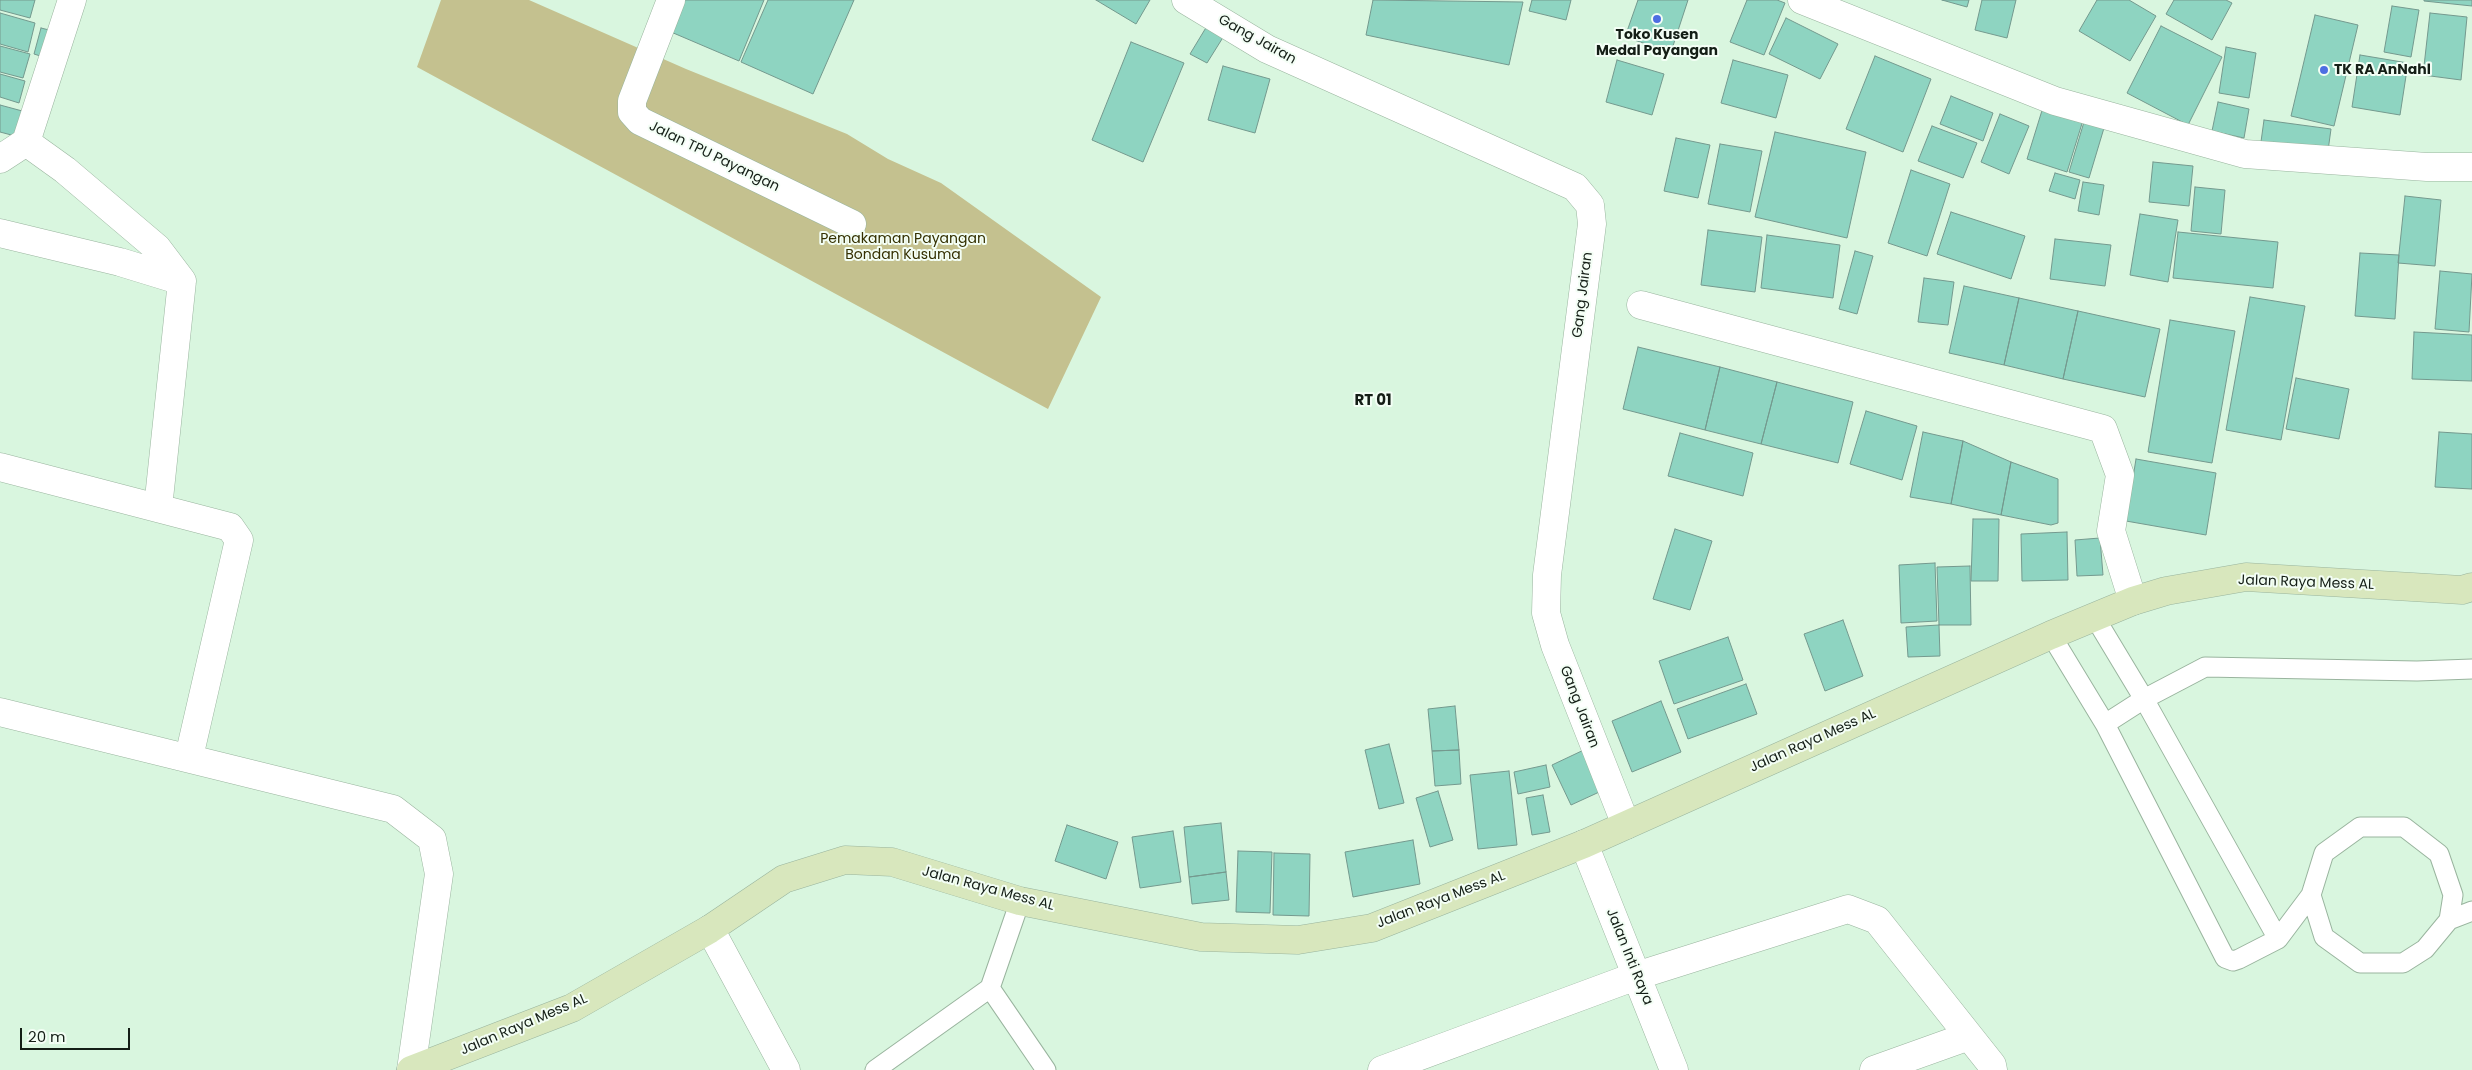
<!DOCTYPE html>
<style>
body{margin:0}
#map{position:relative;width:2472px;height:1070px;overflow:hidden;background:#d9f6df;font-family:Poppins,sans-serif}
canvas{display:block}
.scale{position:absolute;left:20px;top:1028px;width:110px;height:22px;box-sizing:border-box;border:2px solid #141e16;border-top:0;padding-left:6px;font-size:15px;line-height:18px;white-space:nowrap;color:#141e16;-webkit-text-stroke:4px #f3fef5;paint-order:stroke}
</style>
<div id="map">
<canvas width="2472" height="1070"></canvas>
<div class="scale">20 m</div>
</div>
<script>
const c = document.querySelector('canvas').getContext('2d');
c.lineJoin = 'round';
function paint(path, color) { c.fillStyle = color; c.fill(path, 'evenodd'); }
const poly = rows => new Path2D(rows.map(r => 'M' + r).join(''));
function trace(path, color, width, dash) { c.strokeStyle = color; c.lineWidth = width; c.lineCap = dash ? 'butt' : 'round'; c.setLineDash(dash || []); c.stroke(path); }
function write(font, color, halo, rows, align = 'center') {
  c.font = font + ' Poppins,sans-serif'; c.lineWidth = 4; c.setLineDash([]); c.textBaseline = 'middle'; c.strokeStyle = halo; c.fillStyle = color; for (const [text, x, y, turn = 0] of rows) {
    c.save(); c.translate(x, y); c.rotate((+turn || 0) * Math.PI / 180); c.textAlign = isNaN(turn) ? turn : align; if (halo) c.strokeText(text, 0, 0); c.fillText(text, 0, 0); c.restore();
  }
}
paint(poly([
 [441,0,529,0,686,69,847,134,888,159,941,183,1101,297,1048,409,417,67]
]), '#c4c18f');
const building = poly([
 [0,0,35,0,30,18,0,10,0,0],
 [684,0,764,0,739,61,671,32,684,0],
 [768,0,854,0,813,94,741,62,768,0],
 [1096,0,1150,0,1136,24,1096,0],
 [1373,0,1523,2,1509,65,1366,35,1373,0],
 [1532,0,1571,0,1566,20,1529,11,1532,0],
 [1638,0,1688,0,1671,52,1625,37,1638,0],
 [1747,0,1777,0,1785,3,1764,55,1730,42,1747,0],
 [1942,0,1969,0,1967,7,1942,0],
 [1982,0,2016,0,2007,38,1975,30,1982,0],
 [2097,0,2129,0,2156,16,2130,61,2079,31,2097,0],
 [2174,0,2226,0,2232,3,2212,40,2166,14,2174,0],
 [2472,0,2472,6,2424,1,2424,0,2472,0],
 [2392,6,2419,10,2411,57,2384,52,2392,6],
 [0,13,35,23,28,52,0,44,0,13],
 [2430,13,2467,17,2461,80,2423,75,2430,13],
 [2315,15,2358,25,2334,126,2291,116,2315,15],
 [1786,18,1838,44,1820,79,1769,54,1786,18],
 [1210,21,1227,31,1207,63,1190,54,1210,21],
 [2161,26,2222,57,2188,125,2127,93,2161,26],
 [41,28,57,32,50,59,34,54,41,28],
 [1131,42,1184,63,1143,162,1092,140,1131,42],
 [0,46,30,54,23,78,0,72,0,46],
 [2226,47,2256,53,2249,98,2219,93,2226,47],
 [2360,55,2408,63,2400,115,2352,107,2360,55],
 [1875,56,1931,79,1903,152,1846,129,1875,56],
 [1617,60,1664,74,1652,115,1606,102,1617,60],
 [1733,60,1788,75,1776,118,1721,103,1733,60],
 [1223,66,1270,79,1255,133,1208,120,1223,66],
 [0,74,25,81,19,103,0,97,0,74],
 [1951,96,1993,113,1983,141,1940,124,1951,96],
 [2218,102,2249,109,2244,138,2212,131,2218,102],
 [2044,104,2084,117,2067,172,2027,159,2044,104],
 [0,105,26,112,19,137,0,132,0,105],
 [2000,114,2029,126,2009,174,1981,162,2000,114],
 [2264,120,2331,129,2327,158,2260,149,2264,120],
 [2084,122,2104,128,2089,178,2069,172,2084,122],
 [1932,126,1977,143,1963,178,1918,161,1932,126],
 [1775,132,1866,152,1847,238,1755,217,1775,132],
 [1676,138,1710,145,1698,198,1664,191,1676,138],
 [1720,144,1762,151,1750,212,1708,204,1720,144],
 [2153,162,2193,166,2189,206,2149,202,2153,162],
 [1911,170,1950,184,1927,256,1888,243,1911,170],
 [2055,173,2080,180,2075,199,2049,191,2055,173],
 [2083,182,2104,185,2099,215,2078,211,2083,182],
 [2195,187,2225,190,2221,234,2191,231,2195,187],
 [2405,196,2441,200,2435,266,2398,263,2405,196],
 [1951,212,2025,236,2011,279,1937,254,1951,212],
 [2140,214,2178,220,2168,282,2130,275,2140,214],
 [1708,230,1762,237,1755,292,1701,285,1708,230],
 [2178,232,2278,242,2273,288,2173,278,2178,232],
 [1767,235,1840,245,1833,298,1761,288,1767,235],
 [2055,239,2111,245,2105,286,2050,279,2055,239],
 [1855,251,1873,256,1857,314,1839,309,1855,251],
 [2360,253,2399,255,2395,319,2355,316,2360,253],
 [2440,271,2472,274,2469,332,2435,329,2440,271],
 [1924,278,1954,282,1948,325,1918,322,1924,278],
 [1964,286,2019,298,2004,365,1949,353,1964,286],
 [2250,297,2305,306,2281,440,2226,430,2250,297],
 [2019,298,2078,311,2063,379,2004,365,2019,298],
 [2078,311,2160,329,2145,397,2063,379,2078,311],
 [2170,320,2235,331,2212,463,2148,452,2170,320],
 [2414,332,2472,335,2472,381,2412,379,2414,332],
 [1638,347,1720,367,1705,430,1623,409,1638,347],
 [1720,367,1777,382,1761,444,1705,430,1720,367],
 [2296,378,2349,389,2339,439,2286,429,2296,378],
 [1777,382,1853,402,1838,463,1761,444,1777,382],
 [1866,411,1917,426,1902,480,1850,464,1866,411],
 [1923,432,1963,441,1951,504,1910,497,1923,432],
 [2439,432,2472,434,2472,489,2435,487,2439,432],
 [1680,433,1753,453,1743,496,1668,476,1680,433],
 [1963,441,2011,462,2001,515,1951,504,1963,441],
 [2136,459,2216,473,2206,535,2126,521,2136,459],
 [2011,462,2058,479,2058,523,2051,525,2001,515,2011,462],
 [1973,519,1999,519,1998,581,1971,581,1973,519],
 [1675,529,1712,541,1690,610,1653,599,1675,529],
 [2067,532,2068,580,2022,581,2021,534,2067,532],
 [2100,538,2103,575,2077,576,2075,540,2100,538],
 [1935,563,1937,621,1901,623,1899,565,1935,563],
 [1970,566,1971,625,1939,625,1937,567,1970,566],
 [1843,620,1863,676,1825,691,1804,634,1843,620],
 [1939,625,1940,656,1908,657,1906,627,1939,625],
 [1728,637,1743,680,1674,704,1659,661,1728,637],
 [1746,684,1757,714,1688,739,1677,709,1746,684],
 [1661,701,1681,752,1632,772,1612,721,1661,701],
 [1455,706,1459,750,1432,751,1428,709,1455,706],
 [1389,744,1404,803,1379,809,1365,750,1389,744],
 [1588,748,1608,788,1571,805,1552,765,1588,748],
 [1459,750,1461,784,1435,786,1432,751,1459,750],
 [1546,765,1550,787,1518,794,1514,772,1546,765],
 [1509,771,1517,845,1478,849,1470,775,1509,771],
 [1438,791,1453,840,1430,847,1416,798,1438,791],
 [1543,795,1550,832,1532,835,1526,798,1543,795],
 [1221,823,1226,872,1189,877,1184,827,1221,823],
 [1067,825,1118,842,1106,879,1055,861,1067,825],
 [1173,831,1181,882,1140,888,1132,837,1173,831],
 [1413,840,1420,884,1353,897,1345,852,1413,840],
 [1238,851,1272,852,1270,913,1236,912,1238,851],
 [1274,853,1310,854,1309,916,1273,915,1274,853],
 [1226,872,1229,900,1192,904,1189,877,1226,872]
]);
paint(building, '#8ed4c1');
trace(building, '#74998e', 1);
const lane = poly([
 [2094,616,2144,699,2278,939],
 [2051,635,2105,724,2225,958,2233,961,2239,959,2278,939,2311,895,2324,853,2360,827,2404,827,2439,854,2453,895,2449,920,2425,949,2403,963,2360,963,2324,937,2311,895],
 [2105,724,2144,699,2205,667,2417,671,2472,669],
 [2449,920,2472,911],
 [990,988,1046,1070],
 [875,1070,990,988,1020,901]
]);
const street = poly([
 [671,0,632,101,632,112,640,121,852,224],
 [1186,0,1267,49,1575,187,1590,205,1592,224,1547,575,1546,613,1555,645,1626,825],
 [1802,0,2055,101,2245,154,2427,167,2472,167],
 [26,142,65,170,157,248,182,281,158,508],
 [0,159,26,142,72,0],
 [0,233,120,262,182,281],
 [1641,305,2103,429,2120,475,2111,531,2133,601],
 [0,467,230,527,239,540,189,757],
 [0,712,393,809,432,839,439,874,411,1070],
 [1584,844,1674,1070],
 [710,929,786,1070],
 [1382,1070,1636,976,1848,909,1877,920,1992,1065,1993,1070],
 [1874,1070,1969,1036]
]);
const secondary = poly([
 [411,1070,572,1008,710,929,784,879,845,860,892,862,1020,901,1201,937,1298,940,1372,928,1584,844,2051,635,2133,601,2166,591,2246,577,2462,590,2472,587]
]);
trace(lane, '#99b49e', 21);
trace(street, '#99b49e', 29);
trace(secondary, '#99b49e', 29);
trace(lane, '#fff', 19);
trace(street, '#fff', 28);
trace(secondary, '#d8e7bd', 28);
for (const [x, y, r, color] of [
 [1657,19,5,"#4d6ee2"],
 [2324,70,5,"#4d6ee2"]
]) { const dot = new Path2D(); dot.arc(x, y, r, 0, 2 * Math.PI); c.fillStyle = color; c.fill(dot); trace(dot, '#f3fef5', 2); }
write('bold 14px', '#141e16', '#f3fef5', [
 ["Toko Kusen",1657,35],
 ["Medal Payangan",1657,51],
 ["TK RA AnNahl",2334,70,"left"]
]);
write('14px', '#141e16', '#f3fef5', [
 ["Gang Jairan",1257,40,29],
 ["Jalan TPU Payangan",714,157,26],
 ["Gang Jairan",1583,295,-83],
 ["Jalan Raya Mess AL",2306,583,2],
 ["Gang Jairan",1579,707,69],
 ["Jalan Raya Mess AL",1813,741,-24],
 ["Jalan Raya Mess AL",988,889,15],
 ["Jalan Raya Mess AL",1441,900,-21],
 ["Jalan Inti Raya",1629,957,68],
 ["Jalan Raya Mess AL",524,1025,-23]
]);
write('14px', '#343001', '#f3fef5', [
 ["Pemakaman Payangan",903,239],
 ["Bondan Kusuma",903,255]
]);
write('bold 15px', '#141e16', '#f3fef5', [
 ["RT 01",1373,401]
]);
</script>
